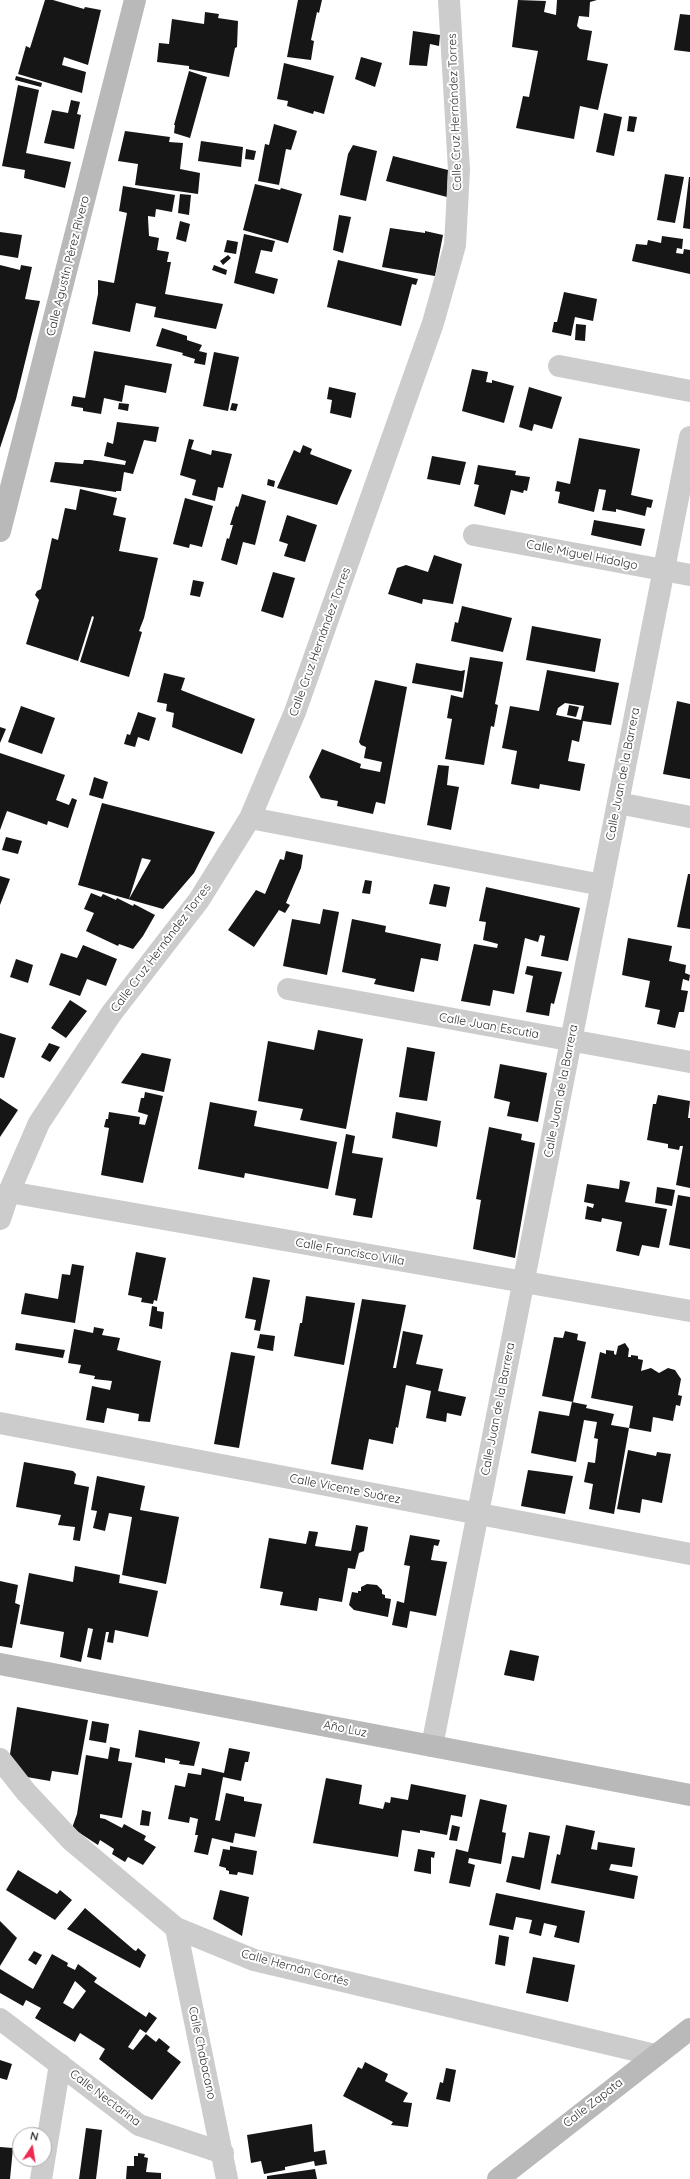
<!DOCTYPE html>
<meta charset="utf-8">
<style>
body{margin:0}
#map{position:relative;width:690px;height:2179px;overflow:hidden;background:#fff;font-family:Quicksand,sans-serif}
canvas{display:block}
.north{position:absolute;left:12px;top:2127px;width:40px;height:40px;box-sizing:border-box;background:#fff;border:1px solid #acacac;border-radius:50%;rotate:12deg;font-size:11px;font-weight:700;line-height:16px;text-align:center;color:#2f2f2f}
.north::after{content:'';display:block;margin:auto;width:14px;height:18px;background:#ed2a51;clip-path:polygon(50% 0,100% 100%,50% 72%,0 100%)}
</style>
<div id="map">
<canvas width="690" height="2179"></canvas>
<div class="north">N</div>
</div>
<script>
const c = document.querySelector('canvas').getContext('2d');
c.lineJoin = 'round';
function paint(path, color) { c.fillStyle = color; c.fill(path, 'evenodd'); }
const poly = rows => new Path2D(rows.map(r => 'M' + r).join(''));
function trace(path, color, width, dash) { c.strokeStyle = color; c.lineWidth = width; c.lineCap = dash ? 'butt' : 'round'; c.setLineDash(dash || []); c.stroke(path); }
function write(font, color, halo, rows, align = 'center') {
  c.font = font + ' Quicksand,sans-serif'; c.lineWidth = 4; c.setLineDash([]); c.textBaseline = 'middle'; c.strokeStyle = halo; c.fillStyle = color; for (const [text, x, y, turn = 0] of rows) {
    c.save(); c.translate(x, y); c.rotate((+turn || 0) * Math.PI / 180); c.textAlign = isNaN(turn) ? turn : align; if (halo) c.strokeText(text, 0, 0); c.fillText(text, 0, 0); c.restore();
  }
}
paint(poly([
 [45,0,53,0,84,9,85,7,101,10,88,65,64,57,62,65,86,72,82,93,18,74,26,46,30,48],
 [298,0,322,0,319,13,317,12,311,40,314,41,311,60,287,57],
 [518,0,546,1,544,12,556,15,557,0,597,0,590,2,589,17,579,16,577,26,580,29,592,31,587,60,608,64,598,110,580,106,574,139,516,128,523,96,529,97,538,51,512,47],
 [205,12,219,14,218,18,238,21,237,47,235,48,229,77,189,69,189,66,157,62,159,43,169,44,172,19,204,24],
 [680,14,690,15,690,52,674,50],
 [413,31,440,35,439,46,430,44,427,66,409,65],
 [361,57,382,63,375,87,355,79],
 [284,63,334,76,324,114,314,111,313,114,287,106,288,101,277,99],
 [189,71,207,77,190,138,174,133,175,125,174,125],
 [16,76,42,83,41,87,15,80],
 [18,85,39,90,26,153,71,162,65,188,24,178,25,170,2,166],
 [71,100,80,102,77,114,81,115,74,149,44,143,52,110,68,113],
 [604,113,622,117,614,156,596,152],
 [629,116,637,117,634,132,627,131],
 [274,124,297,131,291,150,286,149,279,185,258,181,265,144,269,145],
 [125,131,170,137,169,142,183,143,180,169,200,173,198,194,135,185,138,164,118,161],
 [201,141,243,147,241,167,198,161],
 [353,145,377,151,366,201,340,195,348,154],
 [246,149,256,151,254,160,245,159],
 [393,156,448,170,447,197,386,181],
 [665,174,684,177,675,223,657,220],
 [689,177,690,177,690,229,683,228],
 [255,184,280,190,281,188,302,194,288,243,243,230],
 [123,186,175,195,172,212,156,209,155,217,148,216,148,218,149,236,159,238,157,250,169,252,167,262,171,262,165,294,223,304,216,329,154,317,156,307,136,303,130,332,92,324,98,294,98,280,114,283,127,213,119,211],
 [180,194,191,195,189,215,178,213],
 [339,215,351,217,343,253,333,250],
 [180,221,190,224,186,242,176,239],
 [390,228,425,233,425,231,443,235,435,276,382,267],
 [0,232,22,235,18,258,0,255],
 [244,234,275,241,272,252,261,250,255,273,278,279,274,294,234,283],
 [662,236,683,239,682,249,677,248,676,253,683,254,684,249,690,250,690,274,632,261,636,244,647,245,648,240,661,243],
 [227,240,238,242,236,254,224,252],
 [228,255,231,258,223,265,220,261],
 [338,260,418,279,416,285,412,284,401,326,327,307],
 [0,265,20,270,21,265,32,267,25,299,40,301,16,399,0,448],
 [214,265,227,270,226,275,212,270],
 [564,292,597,299,593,321,575,317,571,336,552,332,554,322,557,322],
 [576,324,586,325,585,341,575,340],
 [162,328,187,336,187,340,202,345,199,351,207,353,205,365,194,363,195,359,182,355,183,353,156,346],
 [94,351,172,364,166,393,125,385,122,402,104,398,101,414,83,411,83,408,71,406,73,396,85,398],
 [214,352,239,357,228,411,203,406],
 [472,369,488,372,486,382,492,383,492,380,514,386,504,423,462,411],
 [329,387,356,393,351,418,330,413,332,400,327,399],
 [529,387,562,397,552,429,534,424,532,431,519,427],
 [119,403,129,404,128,411,118,409],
 [232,403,238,404,236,411,230,410],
 [117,422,159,427,156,442,144,440,133,474,124,472,121,491,116,491,116,492,50,482,55,462,83,464,84,460,90,460,125,465,126,461,104,456,107,442,113,444],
 [579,438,640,449,631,495,653,500,651,508,647,507,645,516,616,509,616,512,602,510,606,490,599,489,594,512,558,503,560,492,555,491,557,481,570,484],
 [189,439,194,440,191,449,211,455,212,450,232,454,223,488,218,487,215,501,192,495,196,480,180,475],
 [303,445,312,449,310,454,352,470,337,505,277,488,294,450,300,453],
 [432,456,466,462,460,485,427,479],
 [478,465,516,471,515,475,530,477,527,491,524,490,523,493,511,490,505,515,474,506,479,485,474,484],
 [268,479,275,481,274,487,267,485],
 [80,489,117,498,113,515,126,518,119,551,158,558,144,618,139,631,142,632,129,677,80,662,94,617,92,616,78,661,26,644,39,600,35,595,37,591,41,589,52,538,58,540,65,508,76,510],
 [242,494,266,501,255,545,243,542,237,565,221,560,227,538,229,539,233,525,230,525,236,506,238,507],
 [185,498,213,506,202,547,190,544,189,548,173,544],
 [287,515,317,525,305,562,284,556,288,544,279,541],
 [594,520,645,529,641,546,591,535],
 [434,555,462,564,453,604,423,599,422,604,388,594,397,568,406,565,428,572],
 [273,572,295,578,283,618,261,611],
 [193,580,204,582,200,597,190,595],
 [462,606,512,618,503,652,451,641,455,622,458,623],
 [532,626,601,639,595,672,526,660],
 [470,657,503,662,495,704,498,705,494,727,491,726,484,765,445,759,452,719,447,718,451,695,463,698],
 [416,663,461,671,465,670,462,692,412,683],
 [547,670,619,683,611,725,583,721,579,742,572,740,568,761,585,764,580,791,540,784,539,789,511,784,517,751,502,748,510,706,539,711],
 [565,703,584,706,581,720,556,715,558,708],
 [164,673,185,678,181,690,255,719,242,754,172,727,174,713,166,711,167,704,157,702],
 [375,680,407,687,385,804,376,802,373,814,337,806,338,801,321,798,309,777,322,749,361,764,360,768,380,772,382,762,364,758,366,747,361,745,359,742],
 [677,701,690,704,690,779,663,774],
 [569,705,579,707,576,717,567,715],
 [21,706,55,718,42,754,8,742],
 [138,712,156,718,149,741,138,737,135,747,124,744,127,734,130,735],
 [0,727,6,729,0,743],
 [0,753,65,775,56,800,69,805,72,798,77,800,68,828,48,821,47,825,7,811,0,830],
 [438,765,449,766,447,785,459,787,451,830,427,825],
 [94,777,108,782,103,799,89,795],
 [102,803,215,832,194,873,163,909,78,885],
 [142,858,151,860,129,899],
 [6,837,22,841,18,854,2,850],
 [286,851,303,855,301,868,286,903,290,905,285,913,279,910,254,947,228,930,256,890,265,894,280,859,284,860],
 [688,874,690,874,690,929,677,927],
 [0,876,10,879,0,905],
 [365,880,372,881,370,894,362,893],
 [434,884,450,887,446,907,429,904],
 [486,887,580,908,568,961,541,956,545,936,540,935,538,942,525,938,514,994,493,990,490,1006,461,1001,474,944,497,948,498,944,483,940,486,922,479,921],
 [91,893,101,897,103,894,116,900,117,898,133,906,134,904,155,915,143,936,133,949,119,944,118,946,86,931,94,913,84,909],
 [323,909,339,912,327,975,283,966,292,919,320,924],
 [352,919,386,926,385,932,441,944,438,961,421,958,414,992,374,984,376,979,342,972],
 [628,938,672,946,669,961,686,965,685,973,690,975,689,981,683,979,681,990,688,991,684,1012,679,1012,675,1028,657,1024,660,1010,645,1007,650,981,622,975],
 [83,945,117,959,106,986,87,979,80,996,49,985,61,953,77,958],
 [16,959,33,965,28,983,10,977],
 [527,966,562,972,554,1004,551,1003,549,1016,526,1012,533,976,525,974],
 [70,1000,87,1011,66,1038,51,1028],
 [318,1030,363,1039,346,1129,300,1120,303,1109,258,1101,268,1041,314,1050],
 [0,1033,16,1038,4,1078,0,1077],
 [49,1043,60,1047,50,1062,41,1057],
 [407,1047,435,1052,427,1101,399,1097],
 [142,1053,171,1059,164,1092,121,1083],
 [500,1064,547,1073,538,1122,507,1116,510,1102,494,1098],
 [145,1092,163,1096,143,1183,101,1175,109,1128,104,1127,106,1119,108,1119,109,1112,140,1117,139,1124,145,1125,148,1115,138,1112,141,1098,144,1098],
 [658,1095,690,1101,688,1118,690,1118,690,1188,676,1185,683,1146,680,1146,679,1150,668,1148,668,1144,647,1140,653,1104,656,1104],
 [0,1098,18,1110,0,1137],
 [210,1102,257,1111,254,1126,337,1142,328,1189,245,1173,244,1178,198,1169],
 [396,1112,441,1121,437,1147,392,1138],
 [489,1127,522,1134,521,1140,535,1143,515,1258,473,1249,481,1200,476,1199],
 [346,1134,355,1136,352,1153,383,1158,372,1218,353,1215,356,1199,335,1195],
 [620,1180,630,1182,625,1202,667,1209,659,1248,642,1245,639,1256,616,1251,622,1222,602,1218,601,1222,585,1219,587,1206,593,1208,594,1204,584,1202,587,1184,619,1189],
 [657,1187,675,1190,672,1206,655,1203],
 [678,1195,690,1197,690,1249,669,1245],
 [136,1252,166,1258,157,1301,154,1300,153,1304,141,1302,142,1298,128,1295],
 [72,1264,84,1266,75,1323,21,1314,25,1293,58,1299,62,1274,70,1275],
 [253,1277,270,1280,260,1331,254,1330,256,1320,245,1318],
 [306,1296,355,1303,344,1365,294,1356,300,1323,302,1323],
 [362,1299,406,1305,393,1368,396,1368,403,1331,423,1335,416,1364,443,1369,438,1391,466,1397,461,1416,447,1413,446,1422,426,1418,431,1391,406,1385,398,1428,396,1427,393,1444,369,1439,363,1470,331,1464],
 [152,1306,157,1307,157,1311,164,1312,162,1329,149,1326],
 [94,1327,104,1329,102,1335,120,1338,117,1350,161,1361,150,1422,138,1421,139,1414,107,1408,104,1423,86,1420,92,1386,110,1390,112,1381,94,1379,95,1376,79,1373,81,1365,68,1363,74,1329,93,1333],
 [565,1331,578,1334,577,1340,586,1342,573,1402,542,1396,554,1337,563,1338],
 [260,1334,275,1336,273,1351,257,1348],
 [16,1343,65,1350,63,1358,15,1350],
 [625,1343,629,1349,628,1357,631,1357,631,1355,638,1356,638,1359,643,1360,641,1371,651,1368,659,1373,668,1368,675,1370,681,1379,678,1395,682,1396,680,1406,676,1405,673,1421,653,1417,651,1432,629,1428,633,1406,591,1398,600,1352,606,1354,606,1350,614,1351,614,1354,616,1355,618,1346],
 [231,1352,255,1356,239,1448,214,1444],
 [572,1402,587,1405,586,1408,614,1414,611,1425,629,1428,614,1514,589,1509,593,1484,584,1482,588,1462,595,1463,598,1439,594,1438,597,1422,584,1420,576,1462,531,1453,539,1411,569,1416],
 [628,1450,656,1456,657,1452,671,1454,662,1503,642,1499,640,1513,617,1509],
 [24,1462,73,1471,76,1474,74,1484,89,1487,80,1541,73,1540,75,1527,58,1525,61,1515,16,1507],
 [528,1470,573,1476,565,1514,521,1506],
 [97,1476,145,1486,140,1510,179,1517,166,1584,122,1575,132,1517,109,1513,105,1531,93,1528,97,1511,91,1510],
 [356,1525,368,1527,364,1551,359,1553,355,1569,348,1568,342,1602,319,1598,317,1611,280,1605,283,1592,260,1588,269,1538,306,1544,309,1531,318,1532,315,1546,351,1551],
 [410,1535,440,1540,438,1546,434,1545,431,1560,447,1562,436,1616,410,1611,407,1628,392,1625,397,1601,404,1603,410,1566,404,1565],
 [75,1566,120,1575,119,1583,158,1591,148,1637,115,1630,113,1643,107,1642,109,1632,106,1632,101,1660,87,1657,93,1629,88,1628,81,1662,60,1657,64,1632,20,1624,29,1573,73,1582],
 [0,1581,18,1585,15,1603,20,1605,12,1648,0,1646],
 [367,1584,377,1585,382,1590,382,1594,385,1595,385,1598,391,1599,388,1617,354,1610,349,1605,352,1592,358,1593,358,1591,361,1591,361,1587],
 [510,1650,539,1656,534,1681,504,1675],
 [17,1707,88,1720,78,1775,52,1771,50,1781,21,1776,9,1761],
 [92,1721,109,1724,106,1743,89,1740],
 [139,1730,200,1742,194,1766,179,1764,180,1761,165,1758,165,1763,135,1757],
 [110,1747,120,1749,118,1761,132,1763,122,1818,100,1814,100,1818,105,1819,122,1828,124,1824,146,1836,144,1840,156,1847,143,1865,128,1857,125,1862,112,1854,114,1849,100,1840,98,1845,72,1828,77,1814,86,1755,108,1759],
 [229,1748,250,1752,248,1762,245,1762,241,1781,223,1777,215,1820,220,1821,226,1793,244,1797,244,1801,262,1804,255,1837,235,1833,233,1843,212,1838,208,1855,194,1852,198,1835,195,1835,198,1819,190,1817,189,1823,168,1819,175,1785,185,1787,188,1773,201,1775,202,1768,224,1773],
 [326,1778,362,1785,359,1804,383,1809,385,1802,390,1803,391,1797,408,1800,411,1784,466,1795,462,1817,451,1815,447,1835,420,1830,420,1833,402,1830,398,1857,313,1843],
 [480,1799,507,1805,502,1832,506,1833,501,1864,469,1858,468,1863,475,1865,470,1887,449,1883,456,1849,468,1852],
 [142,1810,151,1812,149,1826,140,1825],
 [452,1825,460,1827,457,1841,449,1840],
 [566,1825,595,1831,591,1849,597,1850,598,1842,635,1848,632,1867,611,1864,609,1870,638,1876,634,1899,551,1883,557,1854,560,1855],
 [529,1832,550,1836,540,1890,506,1882,512,1856,524,1858],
 [230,1846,257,1851,253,1875,238,1872,237,1875,229,1874,229,1871,226,1870,226,1868,219,1866,223,1849,230,1850],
 [418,1849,435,1852,434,1858,431,1857,431,1874,414,1871],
 [18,1870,57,1894,60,1890,72,1900,55,1920,6,1890],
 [220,1890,249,1897,242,1936,213,1919],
 [496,1893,585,1911,579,1943,554,1937,557,1926,544,1923,541,1936,529,1933,532,1920,516,1917,513,1930,489,1925],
 [85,1908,134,1950,136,1951,138,1948,146,1955,140,1968,67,1929],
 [0,1921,17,1938,0,1966],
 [499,1935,509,1937,505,1966,495,1964],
 [34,1951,42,1955,36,1965,28,1960],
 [52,1954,68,1963,67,1966,75,1970,78,1964,97,1978,94,1982,146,2017,149,2012,157,2018,146,2033,140,2029,128,2047,133,2050,146,2034,156,2042,159,2038,170,2047,167,2051,181,2062,152,2100,99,2059,105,2049,80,2033,75,2042,35,2018,41,2008,26,2000,23,2006,0,1993,0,1969,33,1989],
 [75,1981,86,1991,73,2009,63,2003],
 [533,1957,575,1965,568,2002,526,1993],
 [0,2060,12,2064,7,2080,0,2078],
 [365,2062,388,2074,385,2081,408,2093,403,2102,412,2103,408,2127,391,2125,393,2122,343,2096,358,2067,362,2069],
 [446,2068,456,2070,450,2102,436,2099,440,2082,443,2083],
 [312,2124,314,2152,325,2150,327,2164,315,2166,314,2161,285,2167,285,2170,264,2174,261,2161,251,2163,247,2135],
 [86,2128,102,2130,96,2179,79,2179],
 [0,2147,13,2148,10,2179,0,2179],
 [138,2153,145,2154,144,2157,148,2158,146,2172,161,2173,161,2179,126,2179,127,2166,134,2166,134,2156,138,2156],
 [315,2169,317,2179,267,2179,267,2176]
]), '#161616');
trace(poly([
 [559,366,690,391],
 [474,535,690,575],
 [618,803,690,817],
 [250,818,602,885],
 [288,989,690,1062],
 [9,1192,690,1311],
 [0,1219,9,1192,39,1123,111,1014,199,900,250,818,295,712,433,323,455,245,459,170,449,0],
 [0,1423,690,1554],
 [432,1746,690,437],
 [0,1759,26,1792,71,1840,176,1928,254,1960,655,2055],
 [176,1928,227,2179],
 [0,2019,139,2125,223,2153],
 [41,2179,60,2064]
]), '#ccc', 22);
trace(poly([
 [0,531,135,0],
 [0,1664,690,1795],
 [498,2179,690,2029]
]), '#b9b9b9', 22);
write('12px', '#2f2f2f', '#fff', [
 ["Calle Cruz Hernández Torres",455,112,-92],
 ["Calle Agustín Pérez Rivero",68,266,-76],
 ["Calle Miguel Hidalgo",582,555,11],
 ["Calle Cruz Hernández Torres",320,642,-70],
 ["Calle Juan de la Barrera",623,774,-79],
 ["Calle Cruz Hernández Torres",161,948,-53],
 ["Calle Juan Escutia",489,1026,10],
 ["Calle Juan de la Barrera",561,1091,-79],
 ["Calle Francisco Villa",350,1252,10],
 ["Calle Juan de la Barrera",498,1409,-79],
 ["Calle Vicente Suárez",345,1489,11],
 ["Año Luz",345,1729,11],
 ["Calle Hernán Cortés",295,1968,15],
 ["Calle Chabacano",202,2053,78],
 ["Calle Nectarina",105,2098,37],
 ["Calle Zapata",593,2103,-38]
]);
</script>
